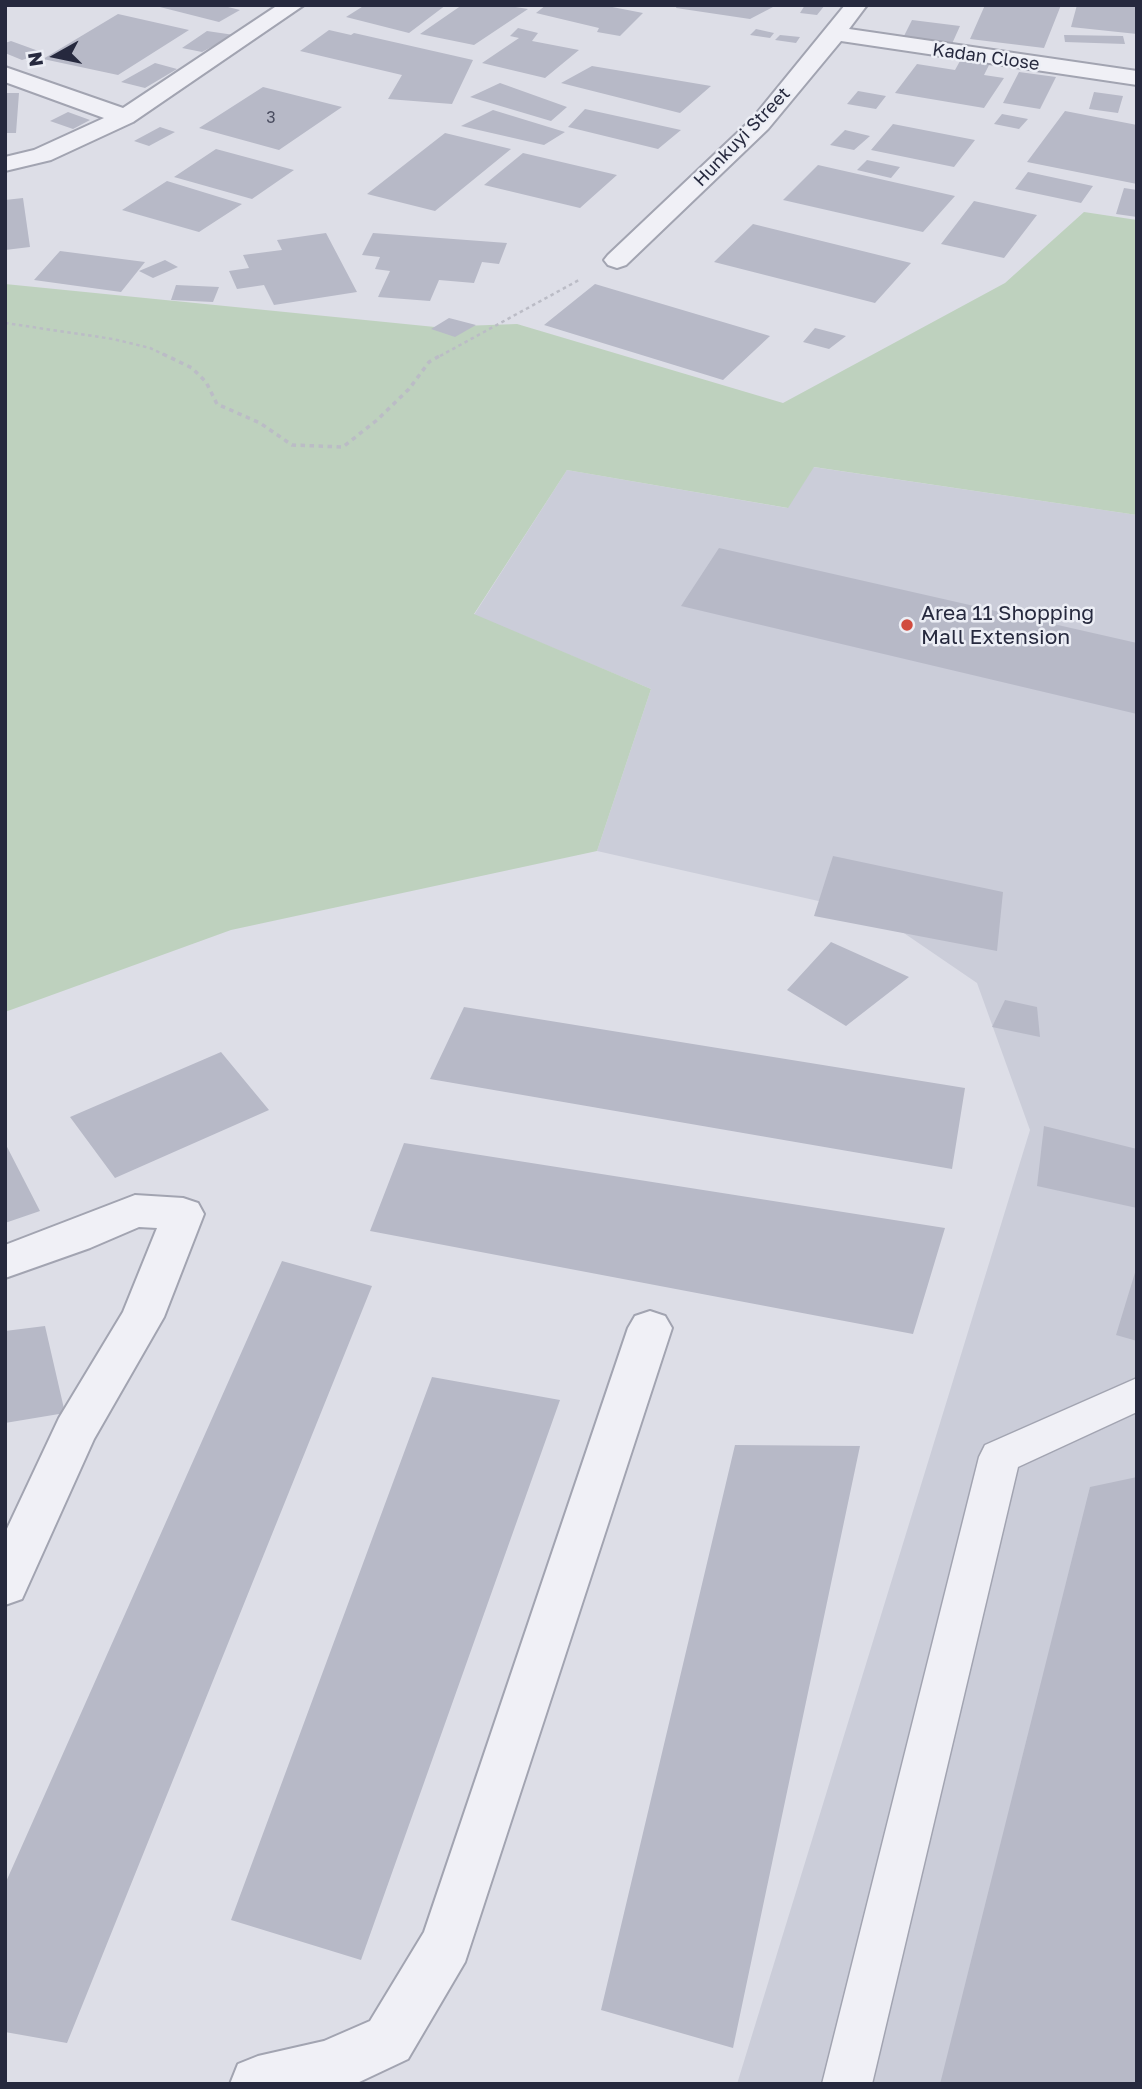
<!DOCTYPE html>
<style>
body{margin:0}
#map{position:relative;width:1142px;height:2089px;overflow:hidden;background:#dddee7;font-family:"Golos Text",sans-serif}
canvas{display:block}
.frame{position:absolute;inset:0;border:7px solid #26293e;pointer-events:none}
.north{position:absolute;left:21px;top:21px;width:70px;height:70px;-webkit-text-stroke:5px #eceef5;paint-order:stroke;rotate:261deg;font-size:19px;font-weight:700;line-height:28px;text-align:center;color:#26293e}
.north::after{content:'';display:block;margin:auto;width:24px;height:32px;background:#26293e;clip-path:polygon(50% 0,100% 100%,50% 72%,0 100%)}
</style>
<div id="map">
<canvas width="1142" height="2089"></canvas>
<div class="frame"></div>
<div class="north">N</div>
</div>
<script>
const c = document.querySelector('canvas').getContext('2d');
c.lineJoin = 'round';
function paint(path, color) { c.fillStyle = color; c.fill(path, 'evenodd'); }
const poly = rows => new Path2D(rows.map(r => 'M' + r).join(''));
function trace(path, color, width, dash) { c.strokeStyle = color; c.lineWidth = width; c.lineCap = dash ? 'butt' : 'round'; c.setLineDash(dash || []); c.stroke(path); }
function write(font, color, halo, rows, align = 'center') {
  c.font = font + ' "Golos Text",sans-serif'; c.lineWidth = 5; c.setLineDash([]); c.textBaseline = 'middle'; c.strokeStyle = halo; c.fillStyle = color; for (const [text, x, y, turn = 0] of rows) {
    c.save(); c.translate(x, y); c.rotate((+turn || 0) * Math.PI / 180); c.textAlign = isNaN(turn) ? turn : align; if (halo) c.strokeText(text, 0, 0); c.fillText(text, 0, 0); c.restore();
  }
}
paint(poly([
 [813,467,1137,515,1137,2084,737,2084,1030,1130,977,983,876,914,597,851,651,689,474,615,567,470,787,508]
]), '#cbcdd9');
paint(poly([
 [1084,212,1137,220,1137,515,814,467,788,508,567,470,474,614,651,689,597,851,231,930,5,1012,5,284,435,327,517,324,783,403,1005,283]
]), '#bed1be');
paint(poly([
 [152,5,220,5,240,10,219,22],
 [365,5,446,5,409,33,346,17],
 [462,5,503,5,528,9,474,45,420,34],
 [546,5,602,5,643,13,620,36,597,32,599,28,536,13],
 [677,5,770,5,773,7,750,19,676,8],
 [805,5,825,5,817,15,800,13],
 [985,5,1061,5,1044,48,970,39],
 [1077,5,1137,5,1137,34,1071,27],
 [118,14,189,30,118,75,43,59],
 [912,20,960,26,951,46,902,40],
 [518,28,538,33,532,41,579,50,545,78,482,63,519,38,510,36],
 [756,29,774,33,770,38,750,35],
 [329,30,351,35,354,33,473,60,452,104,388,99,402,75,300,51],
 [207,31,234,35,202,52,182,48],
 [780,35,800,37,796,43,775,40],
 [1064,35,1123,36,1125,44,1065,42],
 [11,41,44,53,22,60,5,53,5,43],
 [960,61,989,65,984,75,1004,78,984,108,895,93,917,64,955,70],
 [155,63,177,69,145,88,121,82],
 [592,66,711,86,680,113,561,83],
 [1019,72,1056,77,1040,109,1003,103],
 [500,83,567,107,551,121,470,97],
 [263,87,342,107,279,150,199,128],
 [858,91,886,96,876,109,847,104],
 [1094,92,1123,96,1118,113,1089,109],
 [5,93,19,93,16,133,5,133],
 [585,109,681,130,658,149,568,127],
 [493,110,565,132,544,145,461,126],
 [1065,111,1137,125,1137,184,1027,162],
 [68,112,90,120,73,129,50,121],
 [1002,114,1028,119,1019,129,994,124],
 [893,124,975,140,954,167,871,150],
 [160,127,175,132,149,146,134,141],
 [845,130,870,136,854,150,830,145],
 [445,133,511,149,435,211,367,194],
 [216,149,294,170,252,199,174,177],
 [523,153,617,175,580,208,484,185],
 [867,160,900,167,891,178,857,170],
 [818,165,955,196,923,232,783,200],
 [1028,172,1093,186,1081,203,1015,189],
 [167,181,242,204,199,232,122,210],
 [1124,188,1137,190,1137,217,1116,214],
 [23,198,30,247,5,250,5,200],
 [974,201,1037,215,1004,258,941,244],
 [753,224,911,263,875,303,714,262],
 [326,233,357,292,274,305,264,285,237,289,229,271,249,268,243,255,282,250,277,240],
 [373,233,507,243,499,264,482,262,474,283,439,280,430,301,378,297,390,271,375,269,380,257,362,255],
 [60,251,145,262,121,292,34,280],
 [165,260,178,267,153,278,139,271],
 [595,284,770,336,723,380,544,325],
 [176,285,219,287,213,302,171,300],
 [449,318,476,325,455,337,431,329],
 [815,328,846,336,829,349,803,342],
 [719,548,1137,643,1137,714,681,606],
 [833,856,1003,892,997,951,814,916],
 [831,942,909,977,846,1026,787,990],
 [1005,1000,1037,1007,1040,1037,992,1027],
 [464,1007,965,1088,952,1169,430,1079],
 [221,1052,269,1110,115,1178,70,1117],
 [1044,1126,1137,1149,1137,1208,1037,1186],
 [5,1143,40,1211,5,1223],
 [404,1143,945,1228,913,1334,370,1231],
 [282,1261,372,1286,67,2043,5,2032,5,1884],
 [1137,1266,1137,1341,1116,1335],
 [45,1326,65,1413,5,1423,5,1331],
 [432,1377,560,1400,361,1960,231,1920],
 [735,1445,860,1446,733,2048,601,2010],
 [1137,1477,1137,2084,940,2084,1090,1487]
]), '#b7b9c7');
const lane = poly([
 [1137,1378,1137,1412,1018,1467,872,2084,822,2084,979,1457,985,1445,1137,1378]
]);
const street = poly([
 [278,5,304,5,133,122,51,160,5,171,5,157,34,150,104,118,5,82,5,67,123,108,278,5],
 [845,5,867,5,849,29,1137,71,1137,85,841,41,768,129,626,265,617,268,608,265,604,260,608,255,752,119,845,5],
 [135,1195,183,1198,198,1203,204,1214,164,1317,94,1439,22,1599,5,1605,5,1533,59,1418,123,1312,157,1228,139,1227,90,1248,5,1278,5,1245,135,1195],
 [650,1311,665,1316,672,1328,465,1962,408,2059,355,2084,230,2084,238,2064,258,2056,324,2041,370,2021,424,1932,628,1328,635,1316,650,1311]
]);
trace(lane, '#a2a4b1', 3);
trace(street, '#a2a4b1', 4);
trace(poly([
 [5,323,113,339,150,348,167,356],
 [440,356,579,280]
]), '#bbbcc6', 2.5, [3.5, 3.5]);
trace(poly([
 [163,354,192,368,206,382,217,404,260,423,292,445,343,447,377,420,409,389,429,362,443,354]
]), '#bbbcc6', 3.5, [4.5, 4.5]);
paint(lane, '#f0f0f6');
paint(street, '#f0f0f6');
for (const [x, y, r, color] of [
 [907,625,7,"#d14b3e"]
]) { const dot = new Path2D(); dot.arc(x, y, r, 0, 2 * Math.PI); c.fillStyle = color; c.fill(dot); trace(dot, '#eceef5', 2.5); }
write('16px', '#4a4d60', null, [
 ["3",271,118]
]);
write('18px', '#26293e', '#eceef5', [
 ["Kadan Close",986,57,8],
 ["Hunkuyi Street",742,137,-46]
]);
write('21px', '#26293e', '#eceef5', [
 ["Area 11 Shopping",921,613],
 ["Mall Extension",921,637]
], 'left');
</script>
